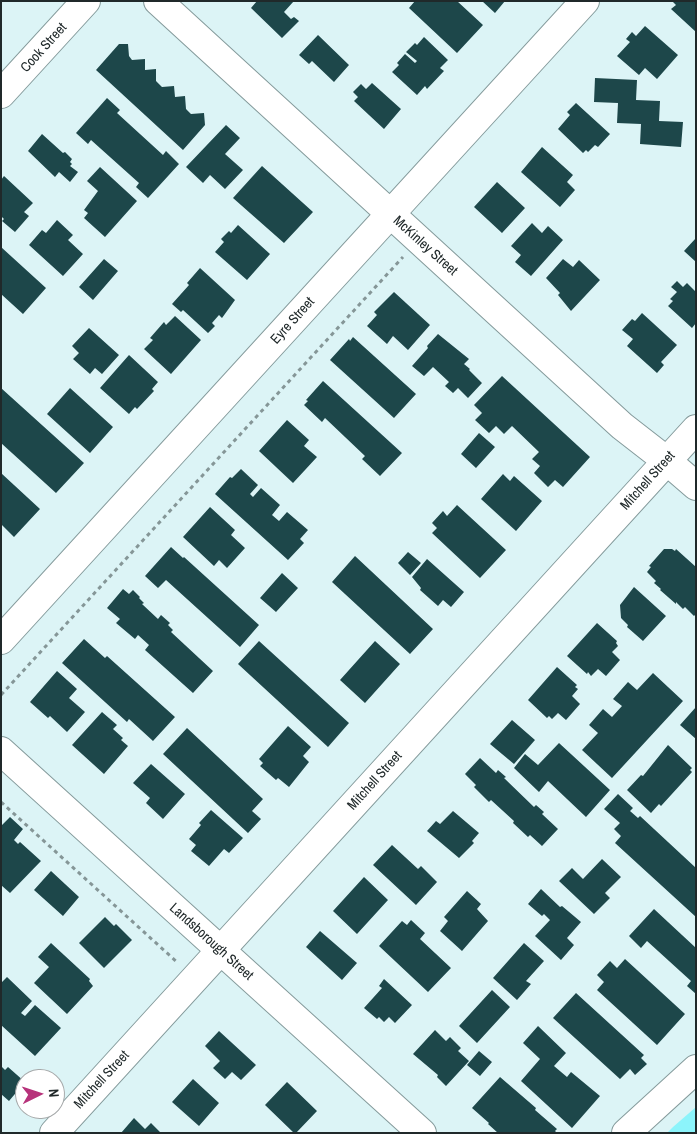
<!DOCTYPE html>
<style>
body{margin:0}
#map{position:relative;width:697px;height:1134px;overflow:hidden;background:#dcf4f6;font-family:"Archivo Narrow",sans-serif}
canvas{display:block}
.frame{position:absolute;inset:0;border:2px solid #20292a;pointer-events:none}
.north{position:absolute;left:15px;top:1069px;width:50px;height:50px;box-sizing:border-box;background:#fff;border:1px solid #a6a9aa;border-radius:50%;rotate:86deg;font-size:14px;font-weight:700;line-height:20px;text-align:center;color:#20292a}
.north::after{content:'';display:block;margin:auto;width:18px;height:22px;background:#b7337b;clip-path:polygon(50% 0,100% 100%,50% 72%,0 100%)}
</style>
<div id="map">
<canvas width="697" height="1134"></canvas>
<div class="frame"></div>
<div class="north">N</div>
</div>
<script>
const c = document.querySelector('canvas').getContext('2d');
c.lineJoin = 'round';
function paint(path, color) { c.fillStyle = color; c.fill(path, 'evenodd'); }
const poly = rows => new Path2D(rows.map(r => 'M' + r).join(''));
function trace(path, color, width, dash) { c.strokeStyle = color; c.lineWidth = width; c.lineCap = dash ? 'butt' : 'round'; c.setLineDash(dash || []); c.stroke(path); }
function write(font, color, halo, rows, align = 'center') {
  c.font = font + ' "Archivo Narrow",sans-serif'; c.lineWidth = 5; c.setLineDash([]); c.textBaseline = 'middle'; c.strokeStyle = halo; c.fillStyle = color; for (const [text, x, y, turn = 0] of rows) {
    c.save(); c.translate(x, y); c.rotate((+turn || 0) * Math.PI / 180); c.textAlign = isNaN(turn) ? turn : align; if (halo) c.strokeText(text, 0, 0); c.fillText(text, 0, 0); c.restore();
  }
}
paint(poly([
 [696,1107,696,1133,667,1133,673,1127]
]), '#8cf4fb');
paint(poly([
 [257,1,294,1,284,12,291,19,294,17,299,21,282,38,251,8],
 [415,1,457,1,483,25,457,53,409,8],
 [482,1,505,1,495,13],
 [672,1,696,1,696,32,671,9,676,5],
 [645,26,678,55,657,79,645,68,639,75,617,56,630,42,626,39,632,32,636,36],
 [318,35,349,65,334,82,312,61,309,64,299,55],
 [424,37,448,60,440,68,444,71,427,89,425,86,417,95,392,72,399,65,397,63,405,54,415,63,417,61,406,52,415,43,417,45],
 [119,44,128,44,129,56,132,60,145,59,145,70,156,69,156,81,162,87,174,86,175,97,185,96,186,109,191,114,204,113,205,125,183,150,96,70],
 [595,78,637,80,636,100,660,101,659,121,683,122,681,147,640,144,641,124,617,123,618,103,594,102],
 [372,83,401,109,384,129,354,101,358,97,353,92,361,84,366,89],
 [107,98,120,110,117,113,163,155,166,151,179,164,148,198,136,187,139,183,91,140,88,144,76,133],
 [576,103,610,134,598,147,595,145,588,152,586,150,583,153,558,129,570,115,567,112],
 [226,125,240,138,225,154,243,170,225,189,210,175,203,183,186,167],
 [42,134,63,153,65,152,72,159,70,162,72,164,70,166,78,172,70,182,59,172,55,177,28,151],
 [542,147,573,175,567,182,575,190,560,207,521,172],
 [262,166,313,212,284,243,233,198],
 [100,167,137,201,105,237,84,218,88,213,84,210,98,191,87,181],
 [4,176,33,203,24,212,29,216,15,232,2,221,4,219,1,216,1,180],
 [497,182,525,208,502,233,474,207],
 [57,220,73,235,68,240,83,254,63,276,29,245,42,230,46,233],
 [532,223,542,233,548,226,563,240,531,276,515,262,521,255,511,246],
 [238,225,270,254,247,280,215,252,224,242,221,239,229,231,231,233],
 [696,238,696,262,684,251],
 [1,247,46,288,23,314,1,294],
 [104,259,118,271,93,300,79,287],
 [563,259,573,267,579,260,600,280,571,311,558,295,560,293,546,278],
 [200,268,235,300,222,318,219,315,212,323,215,326,208,333,183,310,181,312,172,304,189,285,187,283],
 [677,281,683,287,687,283,696,292,696,323,692,328,668,306,673,301,670,299,677,292,671,287],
 [394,292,430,325,408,350,393,336,387,344,367,326,377,315,374,312],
 [642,313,677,345,661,362,664,365,657,373,627,346,633,339,622,330,632,319,635,321],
 [175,316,201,340,171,374,144,349,153,340,150,338,164,322,166,325],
 [89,328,119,355,102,374,95,368,90,374,73,359,79,353,72,346],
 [438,334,469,359,464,364,470,369,469,370,482,383,468,398,458,388,453,393,445,386,449,382,433,367,424,376,412,366,428,348,427,346],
 [353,337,416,394,394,418,330,360,349,339,350,341],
 [129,355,158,382,152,389,154,391,137,409,135,407,129,414,100,388],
 [502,376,590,457,563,487,555,480,548,487,534,473,540,466,532,459,539,452,512,426,504,434,496,426,489,433,475,420,482,413,474,405],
 [323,381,402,453,380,476,362,459,365,456,325,418,322,422,304,405,308,401,306,400],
 [1,388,84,463,56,493,1,443],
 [70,388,113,427,90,453,47,414],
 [287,420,309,440,304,446,317,457,293,483,259,451],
 [479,433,495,447,476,468,461,454],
 [241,469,258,485,250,494,253,497,261,488,280,505,272,515,279,521,287,512,308,530,300,539,304,543,288,560,215,494,230,477,232,478],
 [1,473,40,509,14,537,1,524],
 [503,474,510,481,514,476,542,501,516,531,481,499],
 [457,505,506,550,480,578,432,533,437,528,432,523,443,511,447,516],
 [210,507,235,530,231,535,245,548,227,568,219,560,214,566,183,537],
 [171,547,183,558,184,557,259,625,240,647,166,580,158,588,145,576],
 [664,549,672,549,675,551,676,549,696,567,696,614,694,616,685,607,683,609,676,602,676,604,660,590,661,589,654,583,656,581,647,572,651,567,649,566],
 [408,552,421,563,410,575,398,563],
 [355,556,433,629,410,654,332,582],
 [427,559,464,592,451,607,443,600,438,606,420,590,421,588,412,577],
 [282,573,298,588,276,612,260,598],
 [634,587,666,616,643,641,627,627,628,625,621,618,620,605],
 [123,589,129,594,133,590,140,597,139,598,144,603,142,604,158,619,161,615,170,623,168,625,173,630,171,632,213,671,193,693,145,650,149,645,138,635,135,639,116,623,120,619,107,608],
 [597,623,617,641,616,643,618,646,612,652,620,660,606,676,598,669,591,676,588,672,587,674,567,656],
 [84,639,105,658,107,656,175,717,153,741,129,719,127,722,62,663],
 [259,641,349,723,328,747,238,664],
 [375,641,400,664,365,703,340,680],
 [557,667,577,685,575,687,578,689,572,696,580,704,566,720,558,713,552,719,549,716,547,718,528,700],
 [57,671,77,689,69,698,85,712,67,732,50,716,48,718,30,702],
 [653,673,683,701,612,778,582,750,598,733,589,725,603,709,612,717,622,706,613,699,628,682,637,690],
 [696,707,696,739,680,725],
 [102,712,117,725,113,729,123,738,121,740,128,746,104,774,72,745],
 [512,720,535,740,514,764,490,744],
 [288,726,311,747,303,756,309,762,289,787,278,778,276,780,260,766,263,763,259,759],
 [187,728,263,799,252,811,261,819,248,833,163,754],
 [559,743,610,790,586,817,548,781,539,792,514,768,525,754,538,765],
 [668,745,692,768,690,770,692,772,661,806,659,804,651,813,627,790,641,775,643,776],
 [480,758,496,773,498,770,506,777,504,778,534,807,536,805,544,812,542,814,558,829,542,846,530,835,528,837,513,823,514,821,491,800,489,802,474,787,476,785,465,774],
 [151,764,185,794,163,819,146,803,150,798,133,783],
 [618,794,633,808,630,811,638,818,640,816,696,868,696,917,615,843,621,836,614,829,620,823,604,809],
 [211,810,243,838,229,853,224,849,209,866,191,851,196,845,189,839,201,825,199,823],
 [453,811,479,833,472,841,474,843,459,858,427,831,436,821,440,824],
 [10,817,23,829,14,840,18,844,20,842,41,861,10,893,1,885,1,826],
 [392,845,418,869,421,866,437,882,416,905,373,865],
 [602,859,621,877,605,893,610,898,594,914,559,881,572,868,583,879],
 [51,871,79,897,63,916,34,890],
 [364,877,388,900,357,934,333,911],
 [541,889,560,907,562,906,581,922,567,938,574,945,561,960,535,936,550,920,544,914,542,916,528,904],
 [467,891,481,904,477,909,488,921,462,951,440,931,448,921,444,917],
 [654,909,696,948,696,994,687,986,691,981,647,941,641,948,629,936],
 [105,917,114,926,116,924,132,940,104,968,79,943],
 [411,920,425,933,420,939,451,968,428,992,379,946,402,921,407,925],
 [320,931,357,963,342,980,306,947],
 [51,943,90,979,89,981,93,986,67,1014,34,983,49,967,38,957],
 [524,943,544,961,526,981,531,984,517,1000,493,978],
 [625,959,685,1014,657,1045,597,990,604,982,597,975,610,961,617,968],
 [7,977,32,1001,21,1013,25,1016,35,1005,61,1028,35,1056,1,1025,1,983],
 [384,979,412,1005,395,1023,389,1017,384,1022,379,1017,377,1019,364,1008,382,988,379,986],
 [492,990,510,1007,477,1043,459,1026],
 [576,993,644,1055,641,1058,647,1064,635,1075,630,1069,620,1079,553,1018],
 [538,1026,566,1053,554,1066,567,1077,571,1072,600,1096,572,1128,521,1081,540,1059,523,1043],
 [435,1030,446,1041,450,1037,461,1048,458,1051,469,1061,446,1086,437,1077,438,1075,413,1054],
 [219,1031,256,1065,241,1080,232,1072,225,1079,213,1068,220,1061,205,1046],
 [479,1051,492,1062,480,1076,467,1065],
 [1,1066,5,1070,8,1067,25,1082,9,1101,1,1094],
 [500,1077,536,1108,535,1110,557,1129,555,1131,557,1133,498,1133,488,1124,489,1123,472,1108],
 [193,1079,219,1103,199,1126,172,1102],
 [287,1082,317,1111,296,1133,294,1133,265,1105],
 [134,1118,145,1129,151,1123,161,1133,121,1133]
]), '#1d474a');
const minor = poly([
 [158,1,622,426,667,461,696,486],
 [1,94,86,1],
 [1,640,585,1],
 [1,751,422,1133],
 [54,1133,696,429],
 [626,1133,696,1069]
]);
trace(minor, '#849a9b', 30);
trace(poly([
 [1,695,403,257],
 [1,802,178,963]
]), '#859697', 3, [4, 4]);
trace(minor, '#fff', 28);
write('14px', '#20292a', '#fff', [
 ["Cook Street",44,48,-48],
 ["McKinley Street",425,246,42],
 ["Eyre Street",293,321,-48],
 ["Mitchell Street",648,481,-48],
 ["Mitchell Street",375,781,-48],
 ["Landsborough Street",211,942,42],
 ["Mitchell Street",102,1080,-47]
]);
</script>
